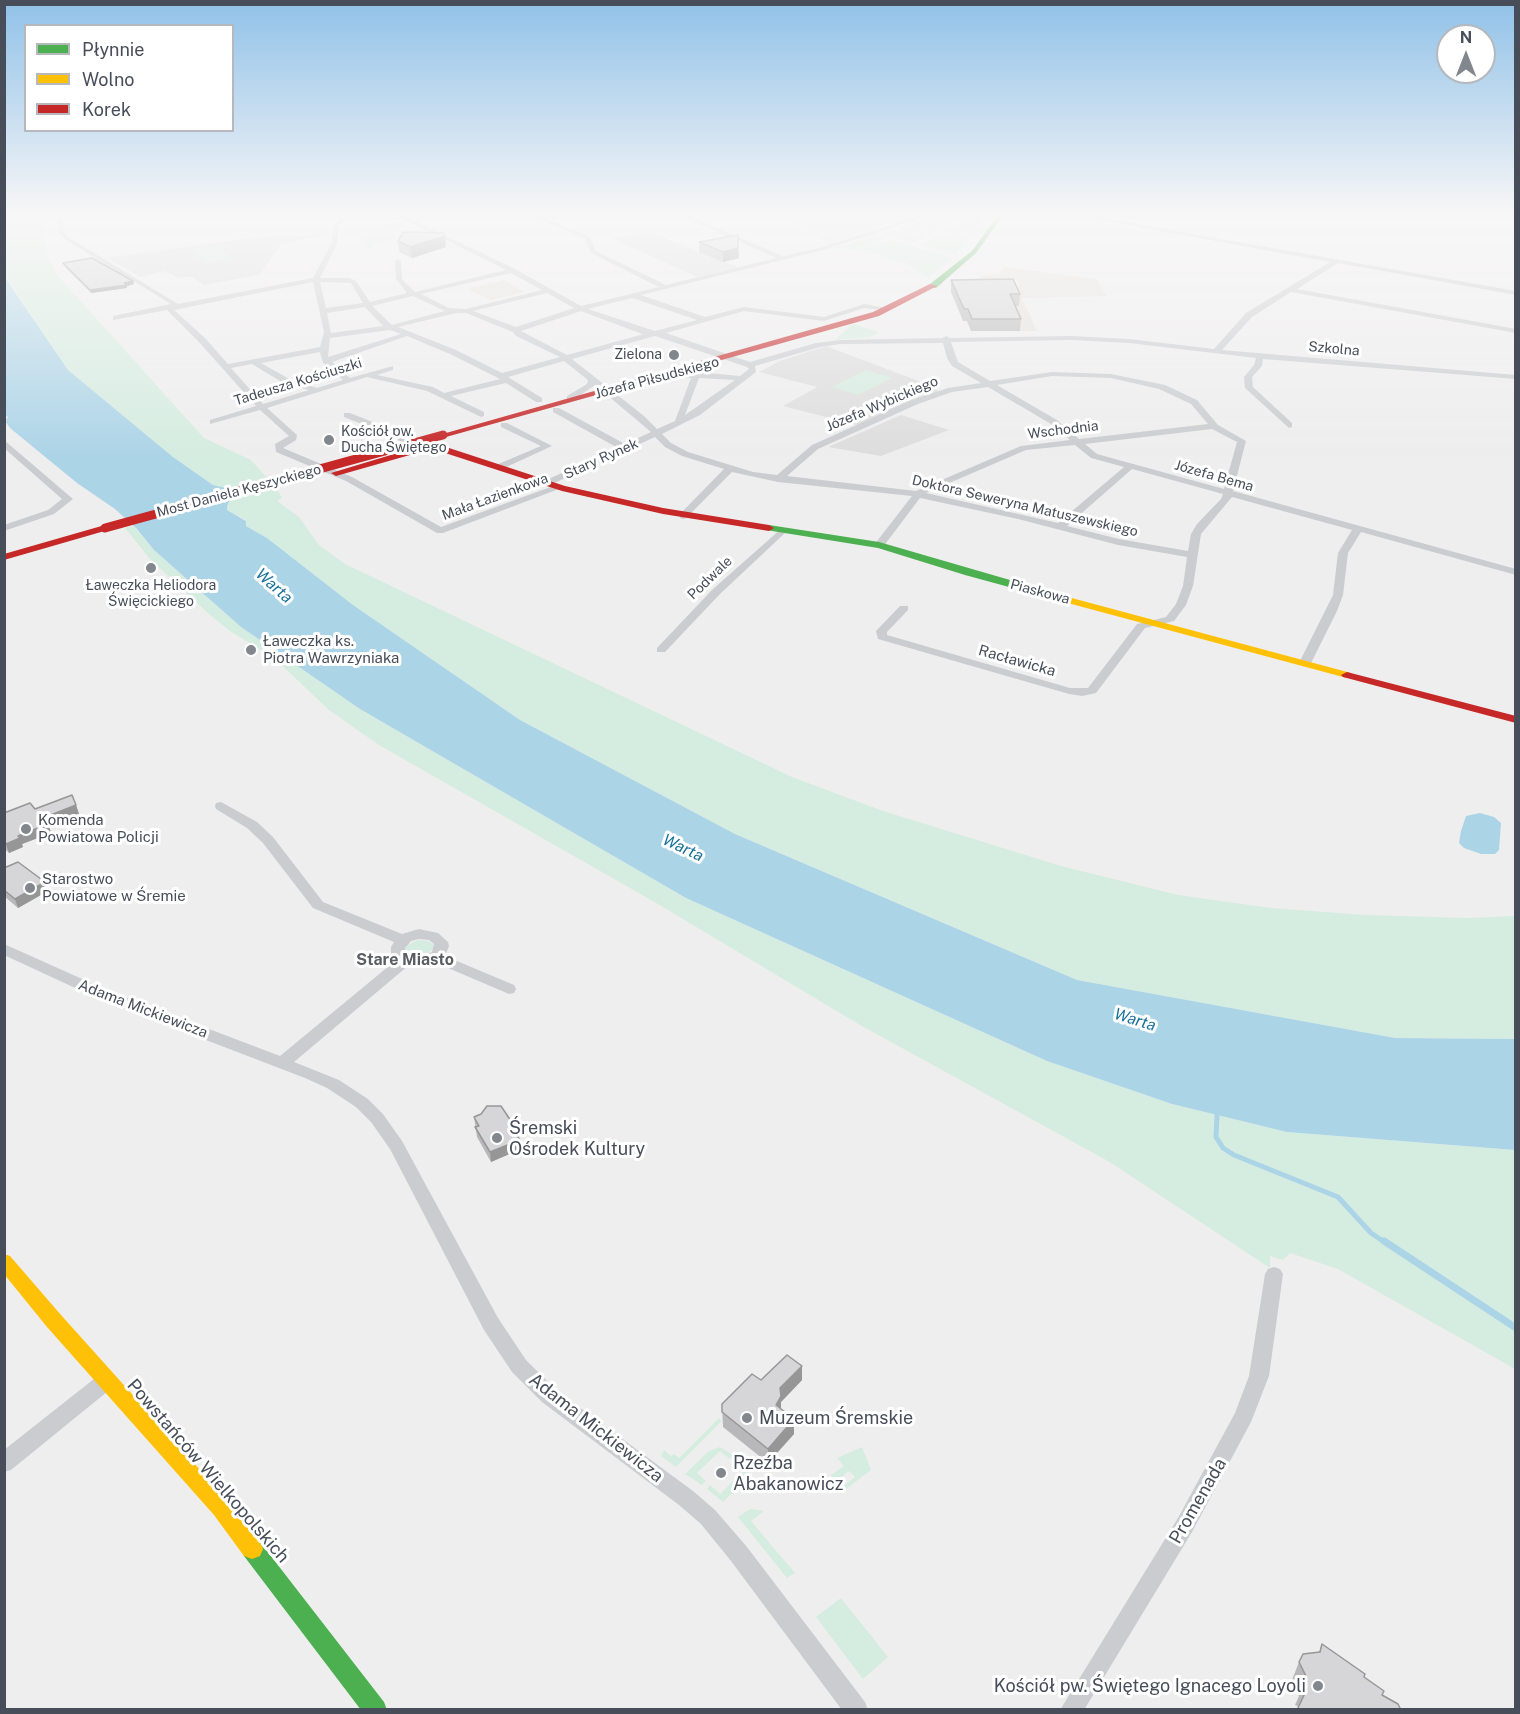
<!DOCTYPE html>
<meta charset="utf-8">
<style>
body{margin:0}
#map{position:relative;width:1520px;height:1714px;overflow:hidden;background:#efeeee;font-family:"Public Sans",sans-serif}
canvas{display:block}
.frame{position:absolute;inset:0;border:6px solid #474e59;pointer-events:none}
.legend{position:absolute;left:24px;top:24px;width:210px;height:108px;box-sizing:border-box;background:#fff;border:2px solid #b5b8bd;margin:0;padding:8px 10px;list-style:none;font-size:18px;color:#474e59}
.legend li{display:flex;align-items:center;gap:12px;height:30px}
.legend b{width:30px;border:2px solid #b5b8bd}
.north{position:absolute;left:1436px;top:24px;width:60px;height:60px;box-sizing:border-box;background:#fff;border:2px solid #b5b8bd;border-radius:50%;rotate:0deg;font-size:16px;font-weight:700;line-height:24px;text-align:center;color:#474e59}
.north::after{content:'';display:block;margin:auto;width:21px;height:27px;background:#82868d;clip-path:polygon(50% 0,100% 100%,50% 72%,0 100%)}
</style>
<div id="map">
<canvas width="1520" height="1714"></canvas>
<div class="frame"></div>
<ul class="legend">
<li><b style="height:8px;background:#4caf50"></b>Płynnie</li>
<li><b style="height:8px;background:#ffc107"></b>Wolno</li>
<li><b style="height:8px;background:#c62828"></b>Korek</li>
</ul>
<div class="north">N</div>
</div>
<script>
const c = document.querySelector('canvas').getContext('2d');
c.lineJoin = 'round';
function paint(path, color) { c.fillStyle = color; c.fill(path, 'evenodd'); }
const poly = rows => new Path2D(rows.map(r => 'M' + r).join(''));
function trace(path, color, width, dash) { c.strokeStyle = color; c.lineWidth = width; c.lineCap = dash ? 'butt' : 'round'; c.setLineDash(dash || []); c.stroke(path); }
function write(font, color, halo, rows, align = 'center') {
  c.font = font + ' "Public Sans",sans-serif'; c.lineWidth = 6; c.setLineDash([]); c.textBaseline = 'middle'; c.strokeStyle = halo; c.fillStyle = color; for (const [text, x, y, turn = 0] of rows) {
    c.save(); c.translate(x, y); c.rotate((+turn || 0) * Math.PI / 180); c.textAlign = isNaN(turn) ? turn : align; if (halo) c.strokeText(text, 0, 0); c.fillText(text, 0, 0); c.restore();
  }
}
paint(poly([
 [1004,267,1096,279,1107,296,1022,298,1037,331,1020,331,1011,311,1012,291,951,291,1010,291,1009,287,1020,287,1017,280,977,280,984,275,999,273],
 [504,280,525,292,491,300,467,289]
]), '#e4e2dc');
paint(poly([
 [649,232,738,267,697,277,613,239],
 [328,234,281,244,259,275,204,285,191,276,178,278,165,271,140,277,107,258,250,238],
 [826,346,916,380,939,391,857,425,783,406,817,387,759,372,780,361],
 [901,415,949,430,881,456,828,447]
]), '#ddd');
paint(poly([
 [4,216,42,216,48,257,59,277,204,438,251,460,276,488,282,498,277,501,299,517,319,545,345,564,792,777,883,811,1061,866,1178,895,1271,908,1365,915,1467,918,1515,916,1515,1039,1395,1038,1077,980,735,834,520,720,353,605,267,538,246,526,246,520,227,510,227,506,233,494,226,488,213,485,173,457,68,370,5,276],
 [791,216,914,216,829,243,812,235,797,224],
 [939,216,961,216,933,232,915,228,932,233,914,243,879,234],
 [986,216,956,255,920,245,938,235,959,240,939,234,968,218],
 [394,222,429,230,453,247,450,250,444,241,390,241,373,245,371,250,354,233],
 [875,235,886,239,853,249,893,240,953,258,928,277,905,263,866,252,845,249,831,249,840,246,848,249,842,246],
 [219,246,231,259,205,263,193,250],
 [851,325,857,325,879,332,870,337,835,340],
 [866,370,892,378,858,395,832,387],
 [133,526,154,550,241,627,360,709,686,898,1047,1061,1172,1104,1287,1132,1515,1150,1515,1369,1338,1269,1290,1253,1283,1260,1270,1256,1270,1268,1108,1161,860,1025,658,904,379,745,329,710,273,657,230,631,210,615,150,559,125,528],
 [418,940,428,941,433,944,433,949,423,957,410,956,405,951,406,946],
 [719,1418,722,1421,676,1467,661,1456,664,1450,671,1456,674,1454,679,1458],
 [720,1447,734,1456,730,1459,720,1451,697,1473,706,1481,702,1485,685,1474,709,1451],
 [862,1447,871,1470,846,1489,842,1487,855,1477,849,1471,836,1481,831,1475,844,1466,837,1458],
 [737,1459,746,1468,749,1477,723,1502,707,1489,710,1485,720,1494,744,1471,734,1462],
 [750,1509,764,1511,751,1521,795,1573,787,1578,738,1517],
 [841,1598,888,1657,863,1679,816,1617]
]), '#d5ece0');
paint(poly([
 [4,276,68,370,173,457,213,485,226,488,233,494,227,506,227,510,246,521,246,526,267,538,353,605,520,720,735,834,1077,980,1395,1038,1515,1039,1515,1150,1287,1132,1172,1104,1047,1061,686,898,360,709,241,627,154,550,136,528,115,509,77,483,10,428,5,421,8,417,4,415],
 [1480,813,1494,817,1501,823,1499,850,1495,854,1481,854,1464,848,1459,843,1461,831,1466,816]
]), '#acd4e7');
trace(poly([
 [1217,1115,1216,1137,1223,1148,1234,1155,1338,1197,1371,1233,1386,1243]
]), '#acd4e7', 5);
trace(poly([
 [1384,1241,1516,1328]
]), '#acd4e7', 7);
paint(poly([
 [56,216,62,216,64,232,68,237,178,304,313,278,331,244,334,224,338,220,333,216,340,216,345,220,340,225,337,244,320,278,349,278,356,281,370,302,407,293,396,279,395,261,398,259,401,261,402,279,415,292,506,270,397,216,405,216,515,269,581,306,659,287,591,253,585,239,532,216,540,216,590,237,596,251,666,285,776,258,681,216,689,216,783,256,819,248,919,216,928,216,823,250,641,295,705,317,744,307,824,317,864,304,886,308,882,310,864,308,824,321,744,311,666,333,750,362,816,343,840,340,942,338,946,336,950,338,1071,336,1129,339,1214,349,1246,313,1330,262,1078,216,1091,216,1516,291,1516,295,1338,263,1297,289,1516,329,1516,333,1291,292,1252,317,1222,350,1516,375,1516,379,1263,359,1262,366,1252,377,1253,387,1292,423,1292,427,1289,428,1245,388,1244,377,1254,365,1256,358,1129,343,1071,340,951,342,958,362,990,381,1052,372,1111,374,1165,385,1197,400,1218,425,1246,441,1233,491,1516,569,1516,575,1361,532,1348,553,1343,595,1337,611,1311,663,1305,666,1301,665,1299,663,1333,595,1338,553,1352,530,1232,497,1201,534,1193,586,1186,605,1174,621,1145,628,1096,693,1082,696,1069,694,878,639,876,631,900,606,908,606,908,610,887,632,887,635,1070,688,1088,688,1137,624,1166,617,1176,604,1183,586,1187,557,1118,545,1018,519,920,498,883,547,879,548,874,545,912,496,778,482,732,472,686,518,683,519,680,518,680,514,724,469,682,456,665,447,655,437,550,485,544,485,544,481,618,448,553,412,553,408,559,408,625,444,651,432,595,385,573,400,567,400,567,396,587,384,588,380,564,361,508,377,542,398,542,402,536,402,506,383,451,396,484,412,484,416,481,417,427,391,367,377,267,408,297,435,296,440,283,448,352,477,441,527,556,485,564,487,443,533,437,533,346,481,276,452,275,444,289,436,260,410,210,424,210,420,256,406,199,342,167,310,113,320,113,316,171,304,64,239,58,232,56,216],
 [511,273,542,290,466,309,449,308,421,294,511,273],
 [313,282,324,332,320,347,228,364,205,338,174,310,313,282],
 [320,282,351,283,363,303,326,308,320,282],
 [547,293,574,308,516,327,473,311,547,293],
 [413,296,445,311,392,325,372,306,413,296],
 [632,298,697,320,655,331,588,309,632,298],
 [365,307,383,326,331,333,327,313,365,307],
 [581,311,642,334,644,334,567,355,521,331,581,311],
 [456,313,466,313,513,332,516,336,560,357,502,373,456,350,398,327,456,313],
 [390,330,401,334,328,357,330,338,390,330],
 [407,336,450,354,500,379,444,393,433,387,377,375,393,370,393,366,350,378,332,362,407,336],
 [655,336,747,367,749,369,740,376,696,372,669,372,669,376,672,376,691,378,675,421,657,429,644,416,572,359,655,336],
 [943,343,947,358,952,366,981,383,948,388,912,400,812,445,777,475,753,472,688,452,671,443,662,434,700,415,756,372,755,366,820,347,840,344,943,343],
 [320,352,323,363,343,380,317,388,291,380,261,363,320,352],
 [252,364,285,384,309,390,263,404,231,368,252,364],
 [1052,376,1111,378,1159,389,1191,404,1208,424,1079,439,1057,420,997,385,1052,376],
 [699,378,735,380,685,415,699,378],
 [988,387,1051,424,1070,440,1021,446,916,491,787,476,818,449,918,404,952,392,988,387],
 [1212,429,1237,442,1224,489,1097,454,1085,444,1212,429],
 [1075,445,1091,458,1124,467,1058,523,926,493,1026,450,1075,445],
 [1132,469,1223,494,1221,499,1197,524,1191,534,1188,551,1119,539,1067,526,1132,469],
 [344,413,350,413,395,431,423,448,416,450,389,435,344,417,344,413],
 [501,423,507,423,552,446,502,469,496,469,496,465,541,446,501,427,501,423],
 [4,440,73,499,54,514,4,531,4,525,48,510,62,499,4,448,4,440],
 [782,528,787,531,785,533,720,594,665,652,657,652,657,648,712,590,782,528],
 [221,802,257,822,273,837,323,902,402,934,419,929,438,933,448,942,449,946,445,956,514,985,516,989,514,993,509,994,434,962,420,968,409,965,294,1062,339,1080,368,1099,383,1114,402,1141,498,1318,526,1360,556,1390,693,1491,715,1510,747,1547,865,1702,868,1710,842,1710,731,1561,701,1524,679,1505,542,1402,512,1372,484,1330,390,1149,371,1122,356,1107,327,1088,305,1078,99,999,4,955,4,944,109,991,280,1056,395,961,391,955,391,947,394,942,313,908,263,843,247,828,216,809,215,806,216,803,221,802],
 [419,939,429,940,434,944,432,952,419,958,406,955,405,948,411,941,419,939],
 [1274,1267,1280,1269,1283,1274,1269,1376,1251,1422,1192,1532,1084,1710,1060,1710,1178,1518,1235,1413,1249,1376,1265,1274,1268,1269,1274,1267],
 [106,1373,113,1375,116,1381,113,1387,11,1470,4,1472,4,1450,99,1375,106,1373]
]), '#cacccf');
paint(poly([
 [997,216,1003,216,976,253,936,288,930,288,930,284,972,251,997,216],
 [769,525,879,542,1072,598,1073,600,1072,602,1064,602,965,575,878,548,766,530,766,526,769,525],
 [252,1539,260,1542,384,1702,387,1710,361,1710,244,1556,241,1549,244,1542,252,1539]
]), '#4caf50');
paint(poly([
 [1068,597,1351,673,1353,675,1347,678,1343,677,1064,602,1064,598,1068,597],
 [4,1254,10,1256,61,1315,228,1501,260,1542,263,1549,260,1556,252,1559,244,1556,214,1515,47,1327,4,1274,4,1254]
]), '#ffc107');
paint(poly([
 [930,284,937,286,879,316,446,437,439,435,873,312,930,284],
 [424,445,443,446,565,486,663,508,769,525,774,528,769,531,663,514,562,491,439,451,424,451,336,476,331,473,424,445],
 [105,525,108,526,108,530,4,560,4,554,105,525],
 [1347,672,1516,716,1516,723,1343,677,1341,675,1347,672]
]), '#c62828');
trace(poly([
 [105,528,443,435]
]), '#c62828', 9);
paint(poly([
 [398,241,446,247,412,258,399,252],
 [699,242,738,248,739,258,723,262,699,252],
 [63,263,133,281,134,284,127,286,127,288,91,293,64,266],
 [951,280,1020,294,1019,306,1015,306,1021,319,1020,331,971,331,967,321,963,321,951,292],
 [76,805,79,814,49,826,51,833,22,844,23,847,9,853,4,848,4,813],
 [4,868,48,891,18,908,4,896],
 [481,1114,518,1137,521,1149,491,1162,477,1137,474,1117],
 [761,1380,802,1380,781,1402,781,1409,794,1434,768,1463,723,1427,722,1404],
 [1322,1644,1365,1674,1299,1707,1295,1705,1299,1696,1292,1680,1299,1662,1319,1652]
]), '#b8b8ba');
paint(poly([
 [445,236,446,247,412,258,410,247],
 [738,248,739,258,723,262,723,252],
 [133,281,134,284,127,286,127,288,91,293,90,290],
 [76,805,79,814,49,826,51,833,22,844,23,847,9,853,6,844,43,818],
 [45,882,48,891,18,908,15,899],
 [520,1140,521,1149,491,1162,490,1152],
 [802,1366,802,1380,781,1402,781,1410,776,1405,780,1388],
 [794,1419,794,1434,768,1463,768,1449]
]), '#969697');
const building = poly([
 [403,232,444,233,445,236,410,247,398,241,403,232],
 [738,235,738,248,723,252,699,242,738,235],
 [92,258,133,281,124,283,127,285,90,290,63,263,92,258],
 [1013,279,1020,294,1010,294,1021,319,972,319,968,309,964,309,951,280,1013,279],
 [72,795,76,805,43,818,48,824,18,836,20,838,6,844,4,842,4,813,30,803,35,809,72,795],
 [18,862,45,882,15,899,4,890,4,868,18,862],
 [487,1106,501,1106,517,1130,514,1131,520,1140,490,1152,475,1127,479,1126,474,1117,481,1114,487,1106],
 [787,1355,802,1366,780,1388,781,1396,776,1405,794,1419,768,1449,722,1412,722,1404,752,1374,761,1380,787,1355],
 [1322,1644,1365,1674,1364,1677,1384,1691,1382,1695,1398,1704,1401,1710,1297,1710,1307,1689,1303,1686,1307,1678,1299,1662,1303,1654,1320,1652,1322,1644]
]);
paint(building, '#d6d6d8');
trace(building, '#969697', 1.5);
const sky = c.createLinearGradient(0, 0, 0, 456);
sky.addColorStop(0, '#90c1e8');
sky.addColorStop(0.47, '#f8f7f7');
sky.addColorStop(1, '#f8f7f700');
c.fillStyle = sky;
c.fillRect(0, 0, 1520, 456);
for (const [x, y, r, color] of [
 [674,355,6,"#82868d"],
 [329,440,6,"#82868d"],
 [151,568,6,"#82868d"],
 [251,650,6,"#82868d"],
 [26,829,6,"#82868d"],
 [30,888,6,"#82868d"],
 [497,1138,6,"#82868d"],
 [747,1418,6,"#82868d"],
 [721,1473,6,"#82868d"],
 [1318,1686,6,"#82868d"]
]) { const dot = new Path2D(); dot.arc(x, y, r, 0, 2 * Math.PI); c.fillStyle = color; c.fill(dot); trace(dot, '#fff', 2); }
write('14px', '#474e59', '#fff', [
 ["Szkolna",1334,349,5],
 ["Józefa Piłsudskiego",657,378,-15],
 ["Tadeusza Kościuszki",298,382,-17],
 ["Józefa Wybickiego",882,404,-23],
 ["Wschodnia",1063,430,-7],
 ["Stary Rynek",601,459,-24],
 ["Józefa Bema",1214,476,16],
 ["Most Daniela Kęszyckiego",239,491,-15],
 ["Mała Łazienkowa",495,497,-20],
 ["Doktora Seweryna Matuszewskiego",1025,506,13],
 ["Podwale",710,578,-44],
 ["Piaskowa",1040,592,15]
]);
write('14px', '#474e59', '#fff', [
 ["Zielona",662,355],
 ["Kościół pw.",341,432,"left"],
 ["Ducha Świętego",341,448,"left"],
 ["Ławeczka Heliodora",151,586,"center"],
 ["Święcickiego",151,602,"center"]
], 'right');
write('15px', '#474e59', '#fff', [
 ["Ławeczka ks.",263,641],
 ["Piotra Wawrzyniaka",263,658],
 ["Komenda",38,820],
 ["Powiatowa Policji",38,837],
 ["Starostwo",42,879],
 ["Powiatowe w Śremie",42,896]
], 'left');
write('15px', '#474e59', '#fff', [
 ["Racławicka",1017,661,16],
 ["Adama Mickiewicza",143,1009,21]
]);
write('italic 16px', '#18719b', '#fff', [
 ["Warta",274,586,42],
 ["Warta",683,848,25],
 ["Warta",1135,1020,17]
]);
write('bold 16px', '#5a5d61', '#fff', [
 ["Stare Miasto",405,960]
]);
write('18px', '#474e59', '#fff', [
 ["Śremski",509,1128],
 ["Ośrodek Kultury",509,1149],
 ["Muzeum Śremskie",759,1418],
 ["Rzeźba",733,1463],
 ["Abakanowicz",733,1484],
 ["Kościół pw. Świętego Ignacego Loyoli",1306,1686,"right"]
], 'left');
write('18px', '#474e59', '#fff', [
 ["Adama Mickiewicza",596,1428,38],
 ["Powstańców Wielkopolskich",208,1471,49],
 ["Promenada",1198,1501,-60]
]);
</script>
